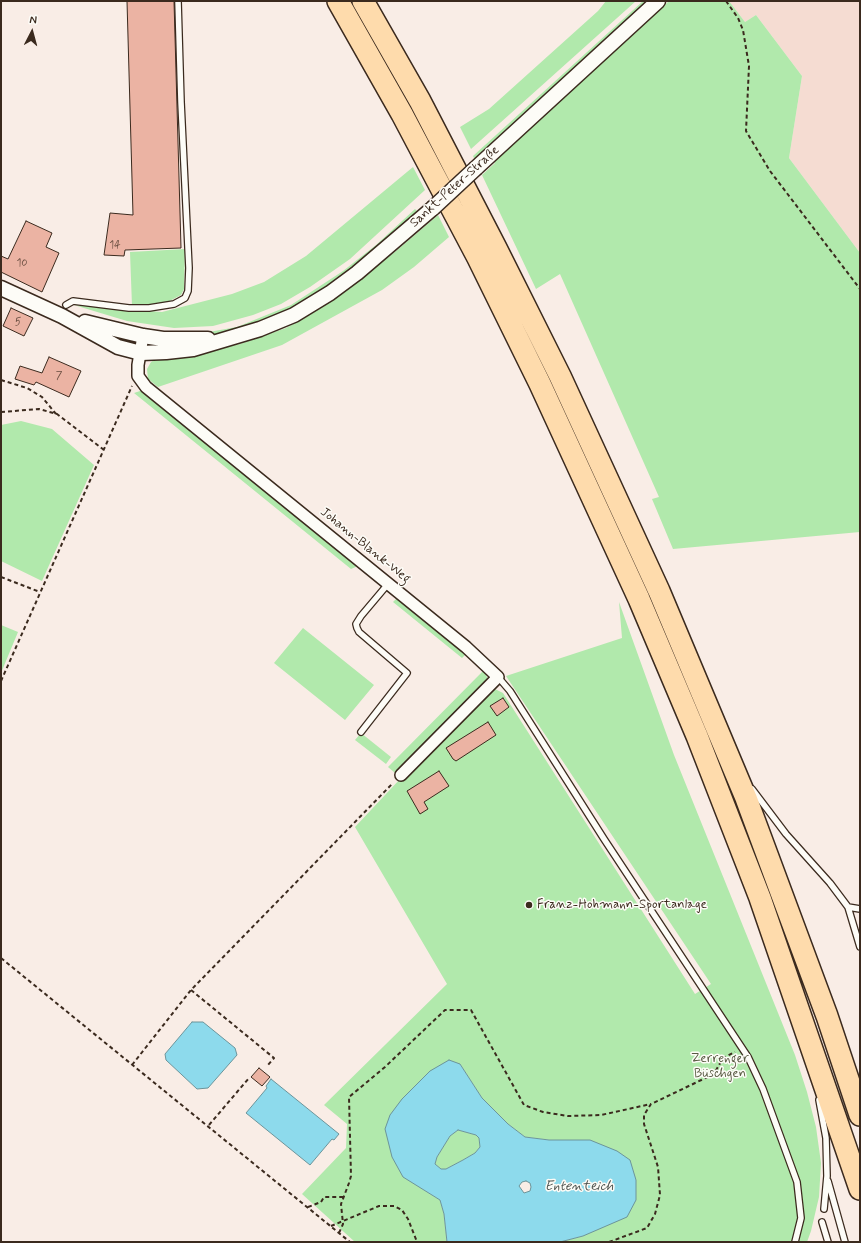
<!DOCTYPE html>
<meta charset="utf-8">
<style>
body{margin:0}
#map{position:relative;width:861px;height:1243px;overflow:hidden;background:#f9ede6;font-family:Mynerve,sans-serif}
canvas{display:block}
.frame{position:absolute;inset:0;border:2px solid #3b2a1e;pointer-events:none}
.north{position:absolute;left:12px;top:12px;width:40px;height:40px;-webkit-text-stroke:3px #fdfcf7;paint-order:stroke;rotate:6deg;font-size:11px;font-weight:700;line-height:16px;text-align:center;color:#3b2a1e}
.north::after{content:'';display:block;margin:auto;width:14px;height:18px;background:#3b2a1e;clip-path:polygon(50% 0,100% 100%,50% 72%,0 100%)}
</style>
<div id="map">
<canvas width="861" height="1243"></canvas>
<div class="frame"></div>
<div class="north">N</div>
</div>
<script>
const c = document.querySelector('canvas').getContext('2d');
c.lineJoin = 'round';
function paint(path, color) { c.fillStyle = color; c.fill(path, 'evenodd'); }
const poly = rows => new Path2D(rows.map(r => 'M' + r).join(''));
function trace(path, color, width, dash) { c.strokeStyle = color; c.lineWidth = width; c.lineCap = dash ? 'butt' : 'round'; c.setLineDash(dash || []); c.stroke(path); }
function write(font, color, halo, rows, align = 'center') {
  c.font = font + ' Mynerve,sans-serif'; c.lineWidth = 3; c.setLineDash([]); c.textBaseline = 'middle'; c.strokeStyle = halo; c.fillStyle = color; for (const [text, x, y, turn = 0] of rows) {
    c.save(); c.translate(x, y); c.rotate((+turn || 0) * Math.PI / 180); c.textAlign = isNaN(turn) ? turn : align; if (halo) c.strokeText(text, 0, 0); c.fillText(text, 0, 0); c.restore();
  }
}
paint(poly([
 [729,1,860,1,860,253,789,158,802,76,756,15,745,22]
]), '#f5dcd2');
paint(poly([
 [606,1,636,1,471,149,460,127,489,109,598,11],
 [643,1,648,1,475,160,473,156],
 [669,1,729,1,745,22,756,15,802,76,789,158,860,253,860,532,673,549,652,499,659,497,560,274,536,289,482,175,495,163,494,161],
 [413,167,425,190,350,259,310,287,281,304,253,315,213,326,174,328,127,321,74,305,162,312,232,294,264,282,306,256],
 [415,209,418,212,371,255,331,285,303,303,268,320,222,334,209,336,203,333,237,327,291,305,343,271,376,245],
 [438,215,449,237,414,267,382,290,282,345,158,387,148,379,147,369,151,362,157,359,193,354,240,344,286,328,308,316,337,297,396,251],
 [185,249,184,289,181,295,162,305,132,306,130,252],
 [140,391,143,391,358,566,351,569,134,393],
 [21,421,52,429,94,465,42,581,1,561,1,425],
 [397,598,466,654,462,658,393,602],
 [619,602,674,755,795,1055,807,1092,816,1127,821,1163,819,1197,811,1231,807,1242,560,1242,583,1236,590,1140,549,1140,525,1137,508,1124,482,1098,460,1064,403,1176,440,1200,444,1214,447,1242,355,1242,302,1194,346,1148,347,1124,324,1105,447,984,355,827,401,778,388,767,484,670,491,687,503,693,695,994,711,984,506,676,622,638],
 [1,625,18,632,1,673],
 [303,628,374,685,345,720,274,663],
 [361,733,391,757,386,764,355,740],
 [458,1130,476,1135,479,1138,480,1147,475,1153,463,1160,446,1169,441,1169,435,1164,437,1157,450,1136]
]), '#b1e9ac');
const water = poly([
 [192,1022,203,1022,235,1048,237,1055,208,1088,197,1089,166,1060,165,1054,192,1022],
 [449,1060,460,1064,482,1098,508,1124,525,1137,549,1140,590,1140,617,1151,630,1160,636,1180,636,1200,627,1217,583,1236,560,1242,447,1242,444,1214,440,1200,403,1177,392,1157,385,1129,390,1115,402,1099,430,1071,449,1060],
 [458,1130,476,1135,479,1138,480,1147,475,1153,463,1160,446,1169,441,1169,435,1164,437,1157,450,1136,458,1130],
 [526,1181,530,1183,531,1187,530,1191,524,1193,519,1186,522,1182,526,1181],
 [271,1079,339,1134,334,1140,332,1139,310,1165,246,1113,267,1088,266,1086,271,1079]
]);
paint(water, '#8ddaec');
trace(water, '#6c949a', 1);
const building = poly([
 [127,1,174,1,181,248,125,250,124,256,104,255,110,213,133,215,127,1],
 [26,221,52,233,46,247,59,253,42,292,1,272,1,256,8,259,26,221],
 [11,308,33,318,24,336,3,326,11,308],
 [49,357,81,371,69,397,36,382,34,385,15,379,20,366,42,373,49,357],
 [503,698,509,707,497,716,490,706,503,698],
 [488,722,496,735,456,761,453,759,446,748,488,722],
 [439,771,449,786,424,802,428,809,420,814,407,791,439,771],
 [259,1068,270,1077,262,1086,251,1077,259,1068]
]);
paint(building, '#ebb3a3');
trace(building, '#3b2a1e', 1);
const service = poly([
 [66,305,73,301,129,308,149,308,174,304,185,298,188,291,189,268,181,102,178,1],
 [498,677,510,691,604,839,748,1057,763,1089,797,1182,801,1218,795,1242],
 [361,732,407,673,359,632,357,628,356,624,361,616,388,584],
 [752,789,786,834,830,883,848,907,860,947],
 [848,907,860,909],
 [819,1100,826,1138,827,1176,824,1209],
 [828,1181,845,1242],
 [822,1222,828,1242]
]);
const minor = poly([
 [143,336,138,365,138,376,146,387,466,647,498,677,401,775]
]);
const tertiary = poly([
 [476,168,658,1],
 [1,288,62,316,118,347,141,353,166,352,193,349,260,329,294,315,330,293,357,273,433,208],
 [85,322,143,336,163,339,208,339]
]);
const motorway = poly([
 [338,1,402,114,478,258,540,384,639,599,697,736,760,898,860,1189],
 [363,1,420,101,496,248,560,376,659,591,746,798,827,1016,860,1115]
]);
trace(service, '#3b2a1e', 8);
trace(minor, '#3b2a1e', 14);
trace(tertiary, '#3b2a1e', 17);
trace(motorway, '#3b2a1e', 24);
trace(poly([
 [726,1,738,18,743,30,749,66,746,131,770,171,860,289],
 [1,380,27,388,42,397,56,414],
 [1,412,39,409,57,414,104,450],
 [1,577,40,592],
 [1,681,132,386],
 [1,958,350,1242],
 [191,990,274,1058,267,1066],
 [132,1065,191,990,393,783],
 [209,1125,249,1078],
 [308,1207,321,1202,324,1197,343,1197],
 [331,1226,379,1206,394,1206,402,1210,408,1219,417,1242],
 [339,1233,343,1224,341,1204,349,1183,351,1176,349,1097,385,1067,445,1010,471,1010,524,1105,543,1112,568,1116,601,1115,651,1104],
 [609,1242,647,1228,655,1214,660,1195,658,1167,644,1124,644,1115,651,1104,714,1074,723,1058,735,1052]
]), '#3b2a1e', 2, [4, 3]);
trace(service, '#fdfcf7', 5.5);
trace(minor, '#fdfcf7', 11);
trace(tertiary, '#fdfcf7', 14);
trace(motorway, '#fedbac', 21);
const tertiaryBridge = poly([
 [433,208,476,168]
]);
trace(tertiaryBridge, '#3b2a1e', 17, []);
trace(tertiaryBridge, '#fdfcf7', 14);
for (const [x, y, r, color] of [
 [529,905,4,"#3b2a1e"]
]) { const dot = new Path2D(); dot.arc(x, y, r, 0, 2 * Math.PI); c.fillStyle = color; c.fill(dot); trace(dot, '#fdfcf7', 1.5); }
write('11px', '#674c3f', null, [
 ["14",115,246],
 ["10",22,264],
 ["5",18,323],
 ["7",59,377]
]);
write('13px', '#3b2a1e', '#fdfcf7', [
 ["Sankt-Peter-Straße",455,187,-42],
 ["Johann-Blank-Weg",365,546,39]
]);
write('13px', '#3b2a1e', '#fdfcf7', [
 ["Franz-Hohmann-Sportanlage",537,905]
], 'left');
write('13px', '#585a42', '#fdfcf7', [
 ["Zerrenger",720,1059],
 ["Büschgen",720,1074]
]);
write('italic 14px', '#505652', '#fdfcf7', [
 ["Ententeich",579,1187]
]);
</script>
